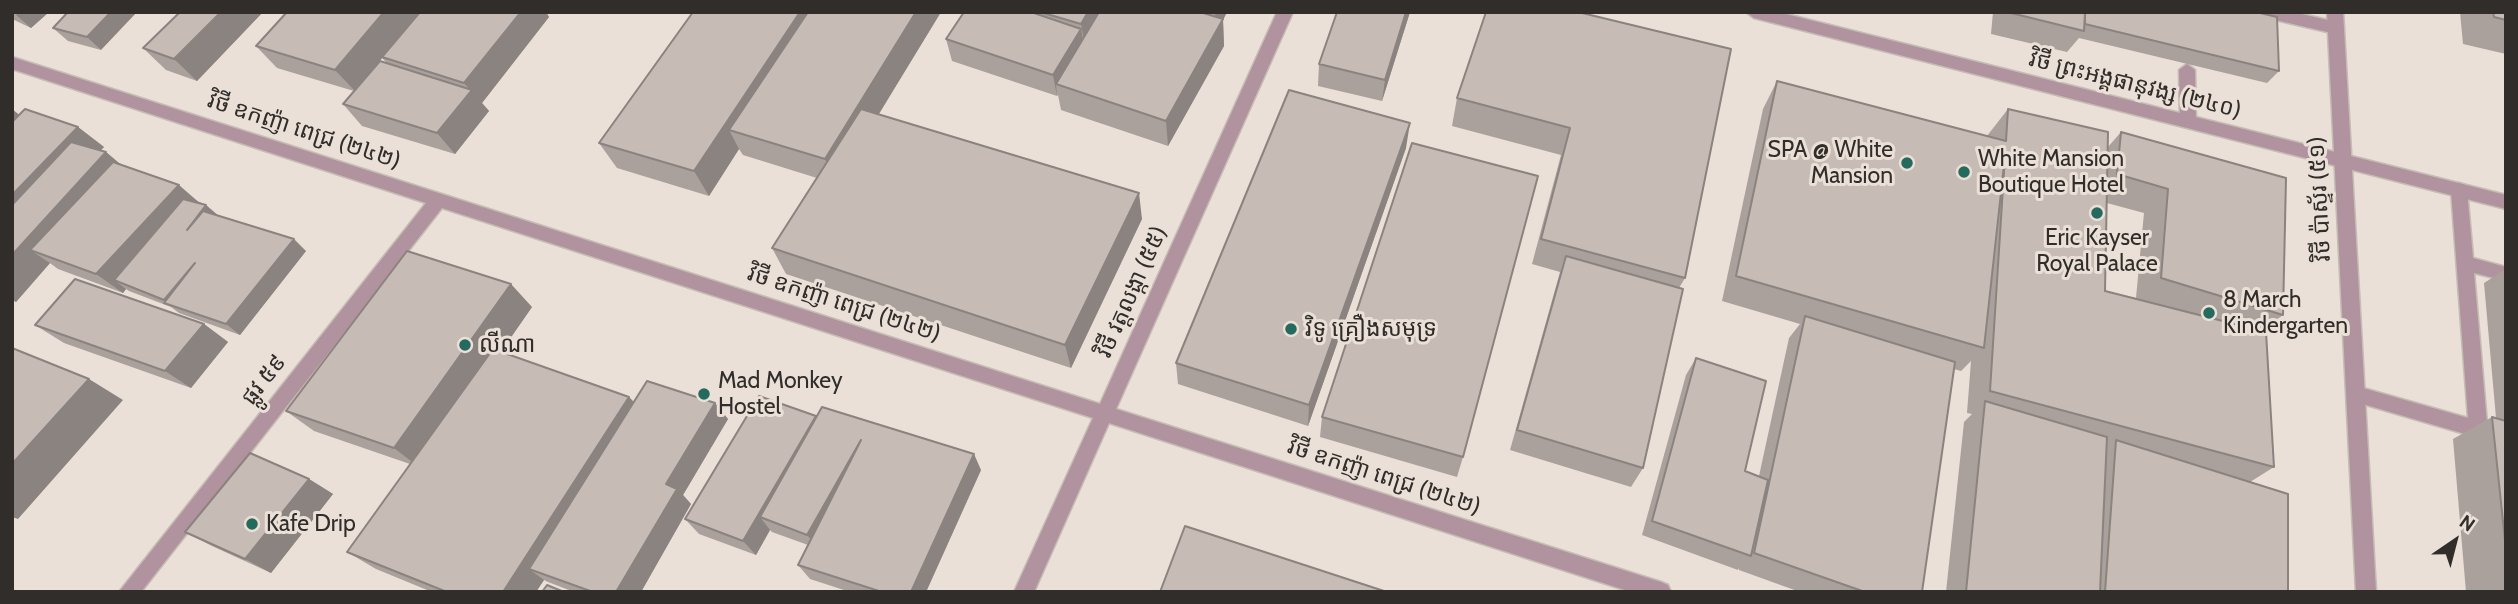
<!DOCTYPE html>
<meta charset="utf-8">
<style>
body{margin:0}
#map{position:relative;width:2518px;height:604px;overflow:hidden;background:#eae0d7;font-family:Cabin,sans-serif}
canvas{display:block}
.frame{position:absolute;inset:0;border:14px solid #312d2a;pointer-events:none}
.north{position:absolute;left:2420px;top:506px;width:70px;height:70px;-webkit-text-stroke:5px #eae0d7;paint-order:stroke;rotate:35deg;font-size:19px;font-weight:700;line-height:28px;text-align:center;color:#312d2a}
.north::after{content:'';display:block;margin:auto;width:24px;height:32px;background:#312d2a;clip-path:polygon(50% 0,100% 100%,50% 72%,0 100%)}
</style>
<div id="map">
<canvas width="2518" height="604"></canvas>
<div class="frame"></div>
<div class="north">N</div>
</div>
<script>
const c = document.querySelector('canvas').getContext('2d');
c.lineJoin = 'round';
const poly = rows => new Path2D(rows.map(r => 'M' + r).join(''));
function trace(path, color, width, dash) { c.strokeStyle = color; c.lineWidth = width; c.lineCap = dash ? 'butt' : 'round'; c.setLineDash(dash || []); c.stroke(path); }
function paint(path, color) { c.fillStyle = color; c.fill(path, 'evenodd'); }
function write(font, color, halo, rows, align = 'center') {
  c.font = font + ' Cabin,"Noto Sans Khmer",sans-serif'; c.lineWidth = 6; c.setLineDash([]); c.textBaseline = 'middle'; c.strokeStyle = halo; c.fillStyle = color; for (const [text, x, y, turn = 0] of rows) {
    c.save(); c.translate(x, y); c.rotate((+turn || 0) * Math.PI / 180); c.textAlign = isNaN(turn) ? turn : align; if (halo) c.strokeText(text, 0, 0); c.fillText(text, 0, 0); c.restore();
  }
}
const service = poly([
 [2259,12,2293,12,2336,22,2344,28,2336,34,2267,18,2259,12],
 [2187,64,2195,70,2196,122,2188,128,2180,122,2179,70,2187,64],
 [2459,183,2465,185,2467,190,2473,258,2506,267,2506,281,2474,273,2487,424,2506,429,2506,446,2356,402,2350,400,2347,394,2350,388,2356,386,2468,418,2451,190,2453,185,2459,183]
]);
const minor = poly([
 [1277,12,1293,12,1116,409,1661,582,1668,585,1671,592,1631,592,1109,423,1034,592,1014,592,1093,418,442,208,141,592,119,592,426,203,12,69,12,57,1100,404,1277,12],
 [1746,12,1778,12,2506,195,2506,209,1754,18,1746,12]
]);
const tertiary = poly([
 [2327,12,2343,12,2376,592,2356,592,2327,12]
]);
trace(service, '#c5bcb4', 3);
trace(minor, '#c5bcb4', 3);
trace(tertiary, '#c5bcb4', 3);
paint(service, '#b0939e');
paint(minor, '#b0939e');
paint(tertiary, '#b0939e');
paint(poly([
 [12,12,49,12,31,28,12,19],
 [68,12,101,50,68,41,53,28],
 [180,12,263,12,197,81,166,70,143,48],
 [287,12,546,12,549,17,482,103,489,111,455,154,362,126,343,104,354,91,277,68,256,46],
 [382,58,387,63,374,68],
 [693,12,941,12,879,114,1142,219,1071,368,786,274,772,248,817,178,743,155,739,149,709,196,617,168,599,143],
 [964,12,1227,12,1223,20,1224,46,1168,146,1061,110,1058,95,1057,96,952,61,946,39],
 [1410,12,1382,101,1318,86,1319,64],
 [1486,12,1685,278,1679,288,1643,468,1631,487,1510,450,1560,272,1532,264,1561,155,1452,126,1457,98],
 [1993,12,2256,12,2279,71,2267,83,2079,38,2067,52,1991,34],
 [2460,12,2506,12,2506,54,2463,44],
 [1777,81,1987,136,2008,109,2108,147,2121,132,2283,315,2262,331,2274,467,2250,482,2288,592,1946,592,1964,422,1972,414,1967,413,1971,361,1961,371,1954,369,1922,592,1800,592,1739,570,1739,568,1738,570,1642,535,1686,375,1696,358,1745,471,1759,476,1789,338,1800,324,1722,301,1763,109],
 [2107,203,2144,213,2136,298,2105,291],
 [12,109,19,115,78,127,104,147,100,151,106,152,121,165,206,205,218,216,306,251,240,335,179,313,171,307,129,291,126,289,123,293,58,269,50,263,16,302,12,300],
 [1406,148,1308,426,1178,384,1176,363],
 [2506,269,2506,592,2466,592,2453,439,2492,417,2496,418,2484,283],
 [532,307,501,352,629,397,634,402,715,403,728,419,683,495,691,504,641,592,574,592,548,582,544,580,536,592,432,592,376,569,347,552,410,464,314,431,286,411],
 [204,324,228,342,191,388,64,343,35,325],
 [816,416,817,417,981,470,926,592,850,592,810,579,798,565,808,545,772,532,770,530,756,555,699,534,685,519],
 [1322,417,1463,457,1457,477,1320,437],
 [309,479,333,494,271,573,212,546,185,532]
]), '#aba19c');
paint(poly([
 [19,12,49,12,31,28,16,15],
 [111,12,137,12,101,50,87,37],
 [221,12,263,12,197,81,174,59],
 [384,12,420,12,355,91,335,70],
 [521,12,546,12,549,17,482,103,489,111,455,154,437,133,471,91,464,83],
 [800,12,820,12,729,130,739,149,709,196,694,171],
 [916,12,941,12,836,184,825,159],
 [1088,12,1104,12,1085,46,1081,24],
 [1215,12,1227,12,1223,20,1224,46,1168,146,1166,121,1216,31],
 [1406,12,1410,12,1382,101,1385,80],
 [1081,29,1085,51,1056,84,1057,96,1053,75],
 [12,109,33,126,12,146],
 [1410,123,1406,148,1308,426,1309,405],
 [78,127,104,147,12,245,12,195],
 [106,152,131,173,30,250,50,263,16,302,12,299,12,255],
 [179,185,202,205,114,280,126,289,123,293,96,274],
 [1139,193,1142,219,1071,368,1065,345],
 [206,205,220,217,187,230],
 [294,239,306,251,240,335,226,324],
 [511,284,532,307,420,468,394,448],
 [204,324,228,342,191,388,165,371],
 [89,379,123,400,18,519,12,517,12,464],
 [629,397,647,417,529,569,544,580,536,592,503,592],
 [715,403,728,419,683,495,691,504,641,592,616,592,666,484],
 [816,416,826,432,760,517,770,530,756,555,743,541],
 [861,440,819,549,807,535],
 [974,454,981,470,926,592,911,592],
 [309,479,333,494,271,573,245,559]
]), '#8b837f');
const building = poly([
 [68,12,111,12,87,37,53,28,68,12],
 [180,12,221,12,174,59,143,48,180,12],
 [287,12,384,12,335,70,256,46,287,12],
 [420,12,521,12,464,83,382,57,420,12],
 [693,12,800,12,694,171,599,143,693,12],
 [808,12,916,12,825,159,729,130,808,12],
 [964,12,1031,12,1081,29,1053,75,946,39,964,12],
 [1040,12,1088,12,1081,24,1040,12],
 [1099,12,1200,12,1223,19,1166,121,1056,84,1099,12],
 [1337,12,1406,12,1385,80,1319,64,1337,12],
 [1486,12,1578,12,1731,49,1685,278,1541,239,1570,128,1457,98,1486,12],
 [2007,12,2085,12,2084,31,2007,12],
 [2085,12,2256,12,2277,17,2279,71,2085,24,2085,12],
 [2493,12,2506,12,2506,20,2494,17,2493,12],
 [380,61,472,90,437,133,343,104,380,61],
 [1777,81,2006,141,2008,109,2108,132,2105,291,2266,332,2274,467,1990,391,2005,156,1984,348,1736,276,1777,81],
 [1289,90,1410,123,1309,405,1176,363,1289,90],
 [25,109,78,127,12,195,12,122,25,109],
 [861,109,1139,193,1065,345,772,248,861,109],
 [2121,132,2286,178,2283,315,2161,278,2168,189,2117,174,2121,132],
 [71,142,106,152,12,255,12,205,71,142],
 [1412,143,1538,176,1463,457,1322,417,1412,143],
 [113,162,179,185,96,274,30,250,113,162],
 [183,199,206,205,187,230,203,211,294,239,226,324,164,303,195,263,164,300,114,280,183,199],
 [407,251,511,284,394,448,286,411,407,251],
 [1566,256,1683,289,1643,468,1517,430,1566,256],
 [75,279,204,324,165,371,35,325,75,279],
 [1805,316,1955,362,1922,592,1865,592,1754,553,1805,316],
 [12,348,89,379,12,464,12,348],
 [493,349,629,397,503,592,447,592,347,552,493,349],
 [1696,358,1766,381,1745,471,1768,480,1751,556,1652,521,1696,358],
 [647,381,715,403,666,484,677,489,616,592,593,592,529,569,647,381],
 [759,396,816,416,743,541,685,519,759,396],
 [1985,401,2107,437,2100,592,1966,592,1985,401],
 [822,407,974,454,911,592,882,592,798,565,861,440,807,535,760,517,822,407],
 [2492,417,2506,421,2506,550,2492,417],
 [2116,440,2288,494,2288,592,2105,592,2116,440],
 [250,453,309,479,245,559,185,532,250,453],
 [1185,526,1387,592,1160,592,1185,526],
 [547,585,564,592,542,592,547,585]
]);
paint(building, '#c7bbb5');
trace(building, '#8b837f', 2);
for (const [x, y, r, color] of [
 [1907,163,7,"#256a5e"],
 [1964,172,7,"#256a5e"],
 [2097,213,7,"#256a5e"],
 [2209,313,7,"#256a5e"],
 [1291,329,7,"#256a5e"],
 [465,345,7,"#256a5e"],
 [704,394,7,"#256a5e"],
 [252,524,7,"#256a5e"]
]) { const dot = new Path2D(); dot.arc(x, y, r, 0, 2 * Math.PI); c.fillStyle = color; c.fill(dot); trace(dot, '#eae0d7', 2.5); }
write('23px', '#312d2a', '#eae0d7', [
 ["វិថី ព្រះអង្គផានុវង្ស (២៤០)",2135,85,14],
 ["វិថី ឧកញ៉ា ពេជ្រ (២៤២)",304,131,18],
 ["វិថី ប៉ាស្ទ័រ (៥១)",2320,199,-93],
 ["វិថី វត្តលង្កា (៥៥)",1132,292,-66],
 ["វិថី ឧកញ៉ា ពេជ្រ (២៤២)",844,304,18],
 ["ផ្លូវ ៥៩",264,380,-52],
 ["វិថី ឧកញ៉ា ពេជ្រ (២៤២)",1384,477,18]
]);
write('23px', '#312d2a', '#eae0d7', [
 ["SPA @ White",1893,150,"right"],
 ["Mansion",1893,176,"right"],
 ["White Mansion",1978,159],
 ["Boutique Hotel",1978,185],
 ["Eric Kayser",2097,238,"center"],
 ["Royal Palace",2097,264,"center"],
 ["8 March",2223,300],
 ["Kindergarten",2223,326],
 ["វិទូ គ្រឿងសមុទ្រ",1305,329],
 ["លីណា",479,345],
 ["Mad Monkey",718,381],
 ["Hostel",718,407],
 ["Kafe Drip",266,524]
], 'left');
</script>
